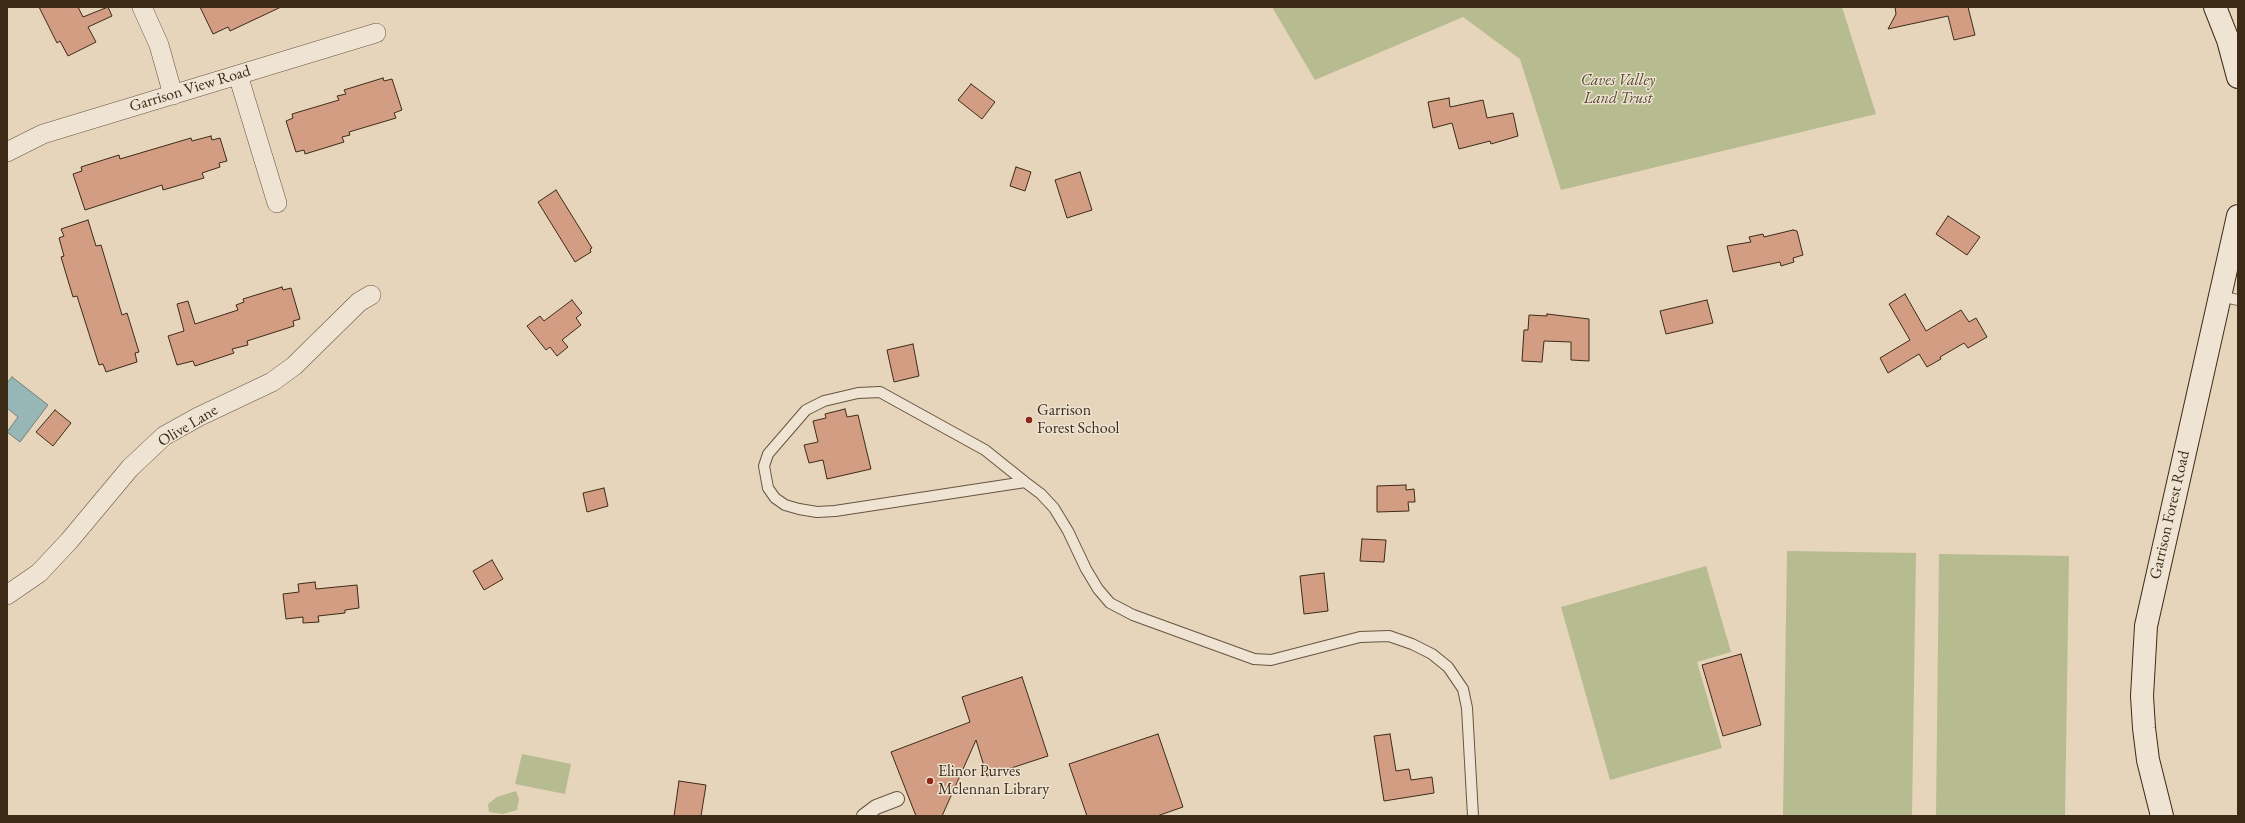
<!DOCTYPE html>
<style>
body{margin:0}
#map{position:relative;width:2245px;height:823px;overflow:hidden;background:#e6d4bb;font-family:"EB Garamond",serif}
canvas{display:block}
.frame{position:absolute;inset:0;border:8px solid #3d2b18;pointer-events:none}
</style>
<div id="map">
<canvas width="2245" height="823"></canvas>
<div class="frame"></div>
</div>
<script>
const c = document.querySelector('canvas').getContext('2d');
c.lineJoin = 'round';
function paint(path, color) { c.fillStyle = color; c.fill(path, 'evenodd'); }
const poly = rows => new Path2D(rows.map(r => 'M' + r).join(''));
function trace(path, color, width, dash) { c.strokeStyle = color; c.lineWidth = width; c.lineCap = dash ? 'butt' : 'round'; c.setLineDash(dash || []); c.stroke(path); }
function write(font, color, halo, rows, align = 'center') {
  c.font = font + ' "EB Garamond",serif'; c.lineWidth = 3; c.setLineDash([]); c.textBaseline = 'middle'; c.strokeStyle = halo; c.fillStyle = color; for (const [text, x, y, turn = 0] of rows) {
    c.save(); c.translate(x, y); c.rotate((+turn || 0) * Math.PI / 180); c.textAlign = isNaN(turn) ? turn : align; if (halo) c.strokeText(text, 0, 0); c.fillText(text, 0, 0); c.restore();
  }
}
paint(poly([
 [1272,7,1842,7,1876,114,1561,190,1520,59,1463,17,1315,80],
 [1787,551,1916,553,1912,816,1783,816],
 [1939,554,2069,556,2065,816,1936,816],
 [1706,566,1731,652,1697,662,1722,748,1610,780,1561,607],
 [522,754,571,764,565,794,515,784],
 [516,791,519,799,517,810,503,814,489,812,488,804,497,797]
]), '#b6bc8f');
const water = poly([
 [12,377,48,405,20,442,7,432,18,417,7,408,7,383,12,377]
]);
paint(water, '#97b7b7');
trace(water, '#737f77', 1);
const building = poly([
 [39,7,78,7,83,17,108,7,112,16,88,27,96,42,68,56,60,41,57,43,39,7],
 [200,7,281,7,230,31,228,27,213,34,200,7],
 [1895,7,1968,7,1975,35,1954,40,1948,16,1888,29,1896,14,1895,7],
 [383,78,384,81,392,79,402,110,394,113,396,118,349,132,350,135,342,137,344,142,305,154,304,150,296,152,286,121,293,118,292,114,339,100,337,96,346,94,344,90,383,78],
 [971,84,995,102,982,119,958,100,971,84],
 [1449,98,1450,107,1483,100,1487,118,1513,113,1518,136,1491,144,1490,141,1459,149,1452,123,1433,128,1428,102,1449,98],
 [211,136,212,140,220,138,227,161,219,163,220,167,202,173,204,178,163,190,162,185,85,210,73,174,82,171,81,167,119,155,120,159,191,138,192,141,211,136],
 [1016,167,1031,172,1025,191,1010,186,1016,167],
 [1080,172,1092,210,1067,218,1055,180,1080,172],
 [556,190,592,248,590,249,591,252,575,262,538,202,556,190],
 [1948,216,1980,237,1967,255,1936,234,1948,216],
 [88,220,96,246,101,245,122,315,127,313,139,352,135,353,137,362,106,372,103,364,99,365,77,296,73,297,61,257,64,256,59,238,64,236,61,229,88,220],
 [1793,230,1797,231,1803,255,1793,258,1794,262,1781,266,1780,262,1733,272,1727,246,1751,242,1749,237,1763,234,1764,237,1793,230],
 [282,287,283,290,291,288,300,319,293,321,294,326,247,341,248,345,232,349,234,353,195,366,193,361,177,365,168,336,184,331,177,304,188,301,195,324,238,310,236,305,244,302,243,299,282,287],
 [1905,294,1926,331,1961,310,1969,322,1976,318,1987,337,1968,348,1964,343,1940,357,1941,359,1927,367,1919,354,1888,373,1880,358,1910,340,1889,304,1905,294],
 [572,300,582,313,576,318,581,325,562,340,568,347,557,356,550,347,546,350,527,326,540,316,544,321,572,300],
 [1707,300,1713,323,1666,334,1660,311,1707,300],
 [1547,314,1589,319,1589,361,1571,360,1571,342,1544,341,1542,362,1522,361,1524,330,1528,330,1529,315,1547,316,1547,314],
 [913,344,919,376,894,382,887,350,913,344],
 [845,409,847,417,858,415,871,469,827,479,823,460,809,463,804,445,818,442,813,421,826,418,825,414,845,409],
 [55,410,71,423,53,446,36,432,55,410],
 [1406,485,1406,490,1414,489,1415,502,1408,502,1409,511,1377,512,1377,486,1406,485],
 [604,488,608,506,587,512,583,493,604,488],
 [1362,539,1386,540,1384,562,1360,561,1362,539],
 [492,560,503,579,484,590,473,571,492,560],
 [1324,573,1328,611,1304,614,1300,576,1324,573],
 [315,582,316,589,357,585,359,608,345,610,345,613,318,616,319,622,303,623,303,617,286,619,283,594,299,592,298,584,315,582],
 [1741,654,1761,725,1723,736,1702,665,1741,654],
 [1022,677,1048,756,987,776,976,740,942,816,916,816,891,752,970,722,962,697,1022,677],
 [1158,734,1183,807,1157,816,1087,816,1069,764,1158,734],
 [1390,734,1396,771,1409,769,1411,780,1432,777,1434,793,1384,801,1374,736,1390,734],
 [679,781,706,785,701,816,674,816,679,781]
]);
paint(building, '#d29d82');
trace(building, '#3d2b18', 1);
const service = poly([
 [2220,296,2238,300],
 [1025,482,835,511,817,512,799,509,785,505,775,498,768,488,764,466,768,454,806,410,824,401,858,393,880,392,985,450,1025,482,1041,494,1054,508,1068,531,1086,569,1098,589,1110,603,1133,615,1254,659,1271,660,1360,637,1389,636,1412,644,1432,654,1448,667,1463,689,1467,708,1473,816]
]);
const pedestrian = poly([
 [864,816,876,807,897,799]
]);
const minor = poly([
 [142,7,159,45,173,95],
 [238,75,277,203],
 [7,152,43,134,376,33],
 [7,595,39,573,69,541,130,468,164,436,198,417,272,382,294,366,359,302,371,295]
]);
const secondary = poly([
 [2215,7,2228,40,2238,77],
 [2162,816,2148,760,2144,728,2142,696,2146,626,2238,216]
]);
trace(service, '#675541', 12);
trace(pedestrian, '#675541', 16);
trace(minor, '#675541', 20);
trace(secondary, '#3d2b18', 24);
trace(service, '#efe3d3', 10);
trace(pedestrian, '#efe3d3', 14);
trace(minor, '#efe3d3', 19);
trace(secondary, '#efe3d3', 22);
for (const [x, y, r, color] of [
 [1029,420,4,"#8f2418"],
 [930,781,4,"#8f2418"]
]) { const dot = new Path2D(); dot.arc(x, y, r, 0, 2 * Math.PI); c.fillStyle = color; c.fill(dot); trace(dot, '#efe3d3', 1.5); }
write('italic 16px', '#554830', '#efe3d3', [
 ["Caves Valley",1618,81],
 ["Land Trust",1618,99]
]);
write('16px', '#3d2b18', '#efe3d3', [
 ["Garrison View Road",190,89,-17],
 ["Olive Lane",188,426,-31],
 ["Garrison Forest Road",2170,515,-77]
]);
write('16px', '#3d2b18', '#efe3d3', [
 ["Garrison",1037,411],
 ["Forest School",1037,429],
 ["Elinor Purves",938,772],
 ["Mclennan Library",938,790]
], 'left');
</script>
